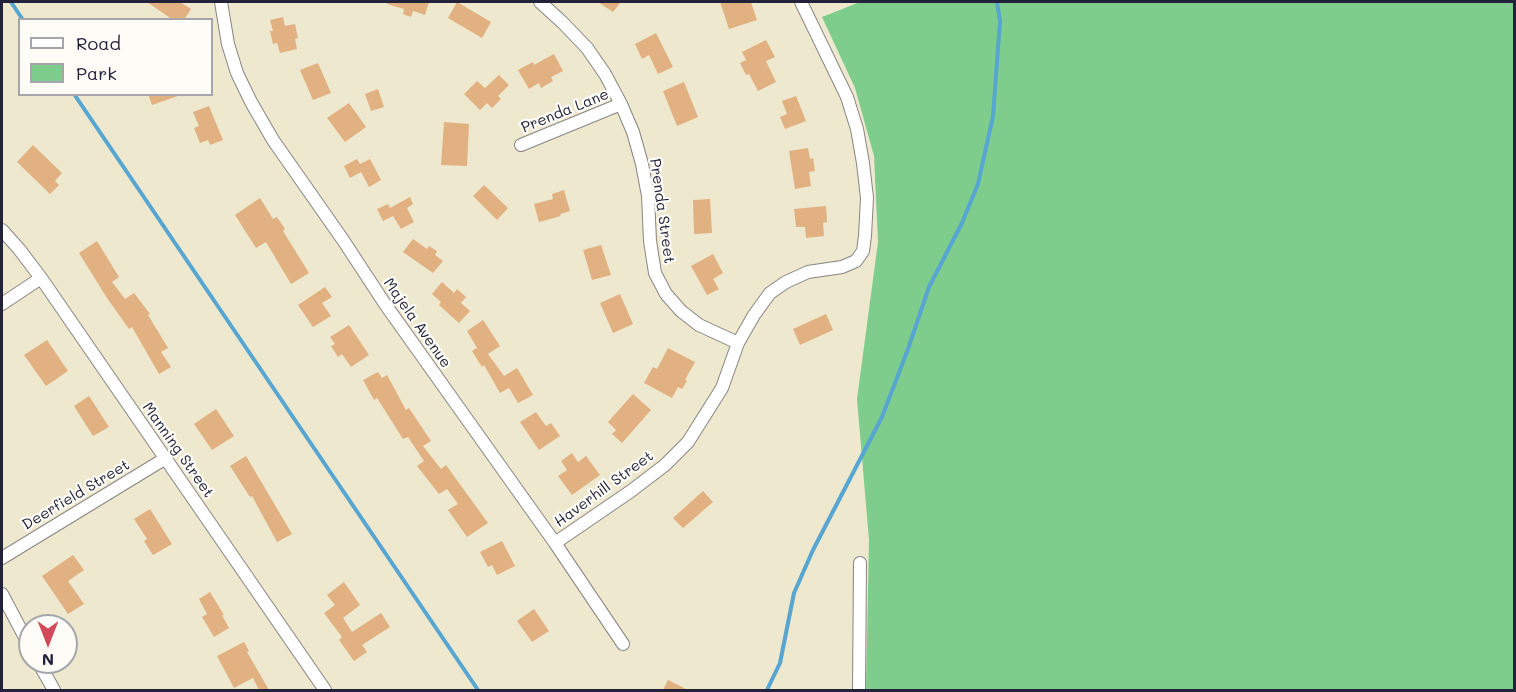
<!DOCTYPE html>
<style>
body{margin:0}
#map{position:relative;width:1516px;height:692px;overflow:hidden;background:#ede8ce;font-family:Mali,sans-serif}
canvas{display:block}
.frame{position:absolute;inset:0;border:3px solid #22223b;pointer-events:none}
.legend{position:absolute;left:18px;top:18px;width:195px;height:78px;box-sizing:border-box;background:#fdfcf7;border:2px solid #a5a5ac;margin:0;padding:8px 10px;list-style:none;font-size:18px;color:#22223b}
.legend li{display:flex;align-items:center;gap:12px;height:30px}
.legend b{width:30px;border:2px solid #a5a5ac}
.north{position:absolute;left:18px;top:614px;width:60px;height:60px;box-sizing:border-box;background:#fdfcf7;border:2px solid #a5a5ac;border-radius:50%;rotate:180deg;font-size:16px;font-weight:700;line-height:24px;text-align:center;color:#22223b}
.north::after{content:'';display:block;margin:auto;width:21px;height:27px;background:#d1495b;clip-path:polygon(50% 0,100% 100%,50% 72%,0 100%)}
</style>
<div id="map">
<canvas width="1516" height="692"></canvas>
<div class="frame"></div>
<ul class="legend">
<li><b style="height:8px;background:#fff"></b>Road</li>
<li><b style="height:16px;background:#7ecd8d"></b>Park</li>
</ul>
<div class="north">N</div>
</div>
<script>
const c = document.querySelector('canvas').getContext('2d');
c.lineJoin = 'round';
function paint(path, color) { c.fillStyle = color; c.fill(path, 'evenodd'); }
const poly = rows => new Path2D(rows.map(r => 'M' + r).join(''));
function trace(path, color, width, dash) { c.strokeStyle = color; c.lineWidth = width; c.lineCap = dash ? 'butt' : 'round'; c.setLineDash(dash || []); c.stroke(path); }
function write(font, color, halo, rows, align = 'center') {
  c.font = font + ' Mali,sans-serif'; c.lineWidth = 4.5; c.setLineDash([]); c.textBaseline = 'middle'; c.strokeStyle = halo; c.fillStyle = color; for (const [text, x, y, turn = 0] of rows) {
    c.save(); c.translate(x, y); c.rotate((+turn || 0) * Math.PI / 180); c.textAlign = isNaN(turn) ? turn : align; if (halo) c.strokeText(text, 0, 0); c.fillText(text, 0, 0); c.restore();
  }
}
paint(poly([
 [860,2,1514,2,1514,690,866,690,869,540,857,399,878,242,874,156,855,88,822,17]
]), '#7ecd8d');
trace(poly([
 [11,2,23,20],
 [74,94,478,690],
 [767,690,780,663,794,593,813,550,882,417,908,349,929,287,962,223,978,184,993,116,1000,21,997,2]
]), '#57a5d1', 4);
paint(poly([
 [147,2,180,2,191,9,184,20,173,20],
 [387,2,429,2,425,15,413,11,411,17,403,14,404,9,387,4],
 [457,2,491,22,482,38,448,18],
 [598,2,621,2,613,12],
 [720,2,751,2,757,20,729,29],
 [283,17,285,26,295,24,298,38,295,39,297,49,280,53,277,43,273,44,270,31,273,31,270,20],
 [656,33,673,67,658,74,649,55,642,59,635,44],
 [766,40,775,57,766,61,776,82,758,91,749,74,746,75,740,63,746,60,742,52],
 [554,54,563,71,551,77,553,81,541,88,539,83,529,89,518,70,533,62,534,65],
 [318,63,331,93,313,100,300,70],
 [499,75,509,85,498,96,501,99,492,108,487,103,480,110,464,94,477,81,485,88],
 [684,82,698,117,677,126,663,91],
 [378,89,384,107,371,111,365,94],
 [148,94,178,94,178,96,152,105],
 [796,96,806,121,785,129,780,117,787,114,782,101],
 [349,103,366,127,345,142,327,118],
 [209,106,223,140,210,145,208,140,200,143,194,128,199,126,193,112],
 [444,122,469,124,467,166,441,165],
 [33,145,62,173,55,181,59,185,50,194,17,162],
 [808,148,810,159,813,158,815,171,809,172,811,186,795,189,789,151],
 [357,159,360,164,370,159,381,180,369,187,361,172,350,178,344,166],
 [484,185,508,208,497,220,473,196],
 [564,190,570,211,560,214,561,216,539,222,534,204,553,199,552,194],
 [410,197,413,204,407,208,414,222,401,229,393,216,383,221,377,209,388,204,390,208],
 [260,198,273,219,277,217,285,229,283,231,309,273,291,284,266,242,256,248,235,215],
 [710,199,712,233,694,234,693,200],
 [826,206,827,222,823,223,824,236,806,238,805,227,796,227,794,209],
 [413,239,427,249,429,246,437,251,435,255,443,261,433,273,403,252],
 [97,241,119,277,112,282,125,299,134,293,150,314,148,315,168,348,161,352,171,367,159,374,132,327,129,329,107,298,79,253],
 [601,245,611,275,592,280,583,250],
 [713,254,723,273,713,279,719,289,707,295,691,266],
 [442,282,454,293,457,289,466,297,461,303,470,311,459,323,439,305,441,302,432,294],
 [325,287,332,297,322,303,331,316,313,327,298,305],
 [620,294,633,324,613,333,600,303],
 [826,314,833,330,800,345,793,329],
 [483,320,500,346,488,354,504,376,517,368,533,395,518,403,509,388,500,393,484,365,482,367,472,351,477,348,467,331],
 [349,325,369,355,351,367,342,354,338,357,331,346,335,344,330,337],
 [47,340,68,371,46,386,24,355],
 [668,348,695,362,685,380,687,381,682,389,678,387,672,398,644,383,653,367,657,369],
 [378,372,382,378,387,375,406,410,409,408,431,441,423,446,441,469,446,465,488,523,467,537,448,510,458,504,447,489,439,494,417,466,424,461,408,437,403,439,377,398,374,400,363,380],
 [633,394,651,410,622,443,612,434,616,430,608,422],
 [89,396,109,427,93,436,74,406],
 [216,409,234,436,212,450,194,424],
 [536,412,546,426,551,423,560,436,539,450,520,422],
 [572,453,578,462,586,456,600,475,572,495,558,476,567,470,561,461],
 [246,456,292,534,277,542,252,496,250,497,230,466],
 [703,491,713,502,683,528,673,518],
 [150,509,172,544,153,555,144,541,147,539,134,519],
 [502,541,515,566,497,575,492,565,488,567,480,552],
 [73,555,84,570,68,581,84,604,68,614,42,576],
 [344,582,360,605,343,618,352,632,381,613,390,627,362,645,367,652,354,661,339,640,342,637,324,613,335,605,327,595],
 [210,592,224,615,222,615,229,628,214,637,202,617,207,614,199,599],
 [534,609,549,631,532,642,517,621],
 [244,642,249,651,247,652,269,690,259,690,253,678,234,688,217,656],
 [668,680,688,690,663,690]
]), '#e2b182');
const minor = poly([
 [221,2,228,44,237,73,251,102,273,140,343,240,385,304,555,543,623,644],
 [540,2,562,22,587,48,605,74,621,104,633,132,642,164,648,196,650,241,655,273,666,294,681,311,699,325,738,343],
 [521,145,621,104],
 [2,230,19,249,41,278,325,690],
 [2,304,41,278],
 [555,543,631,491,665,465,688,442,722,388,738,343,754,315,770,293,786,282,808,272,842,267,856,261,863,251,865,236,867,198,863,163,857,129,847,97,801,2],
 [2,558,166,458],
 [2,594,30,647],
 [38,662,54,690],
 [859,690,860,563]
]);
trace(minor, '#888584', 14);
trace(minor, '#fff', 12);
write('15px', '#22223b', '#fdfcf7', [
 ["Prenda Lane",565,111,-22],
 ["Prenda Street",662,211,82],
 ["Majela Avenue",417,323,55],
 ["Manning Street",178,450,55],
 ["Haverhill Street",604,489,-36],
 ["Deerfield Street",76,495,-31]
]);
</script>
